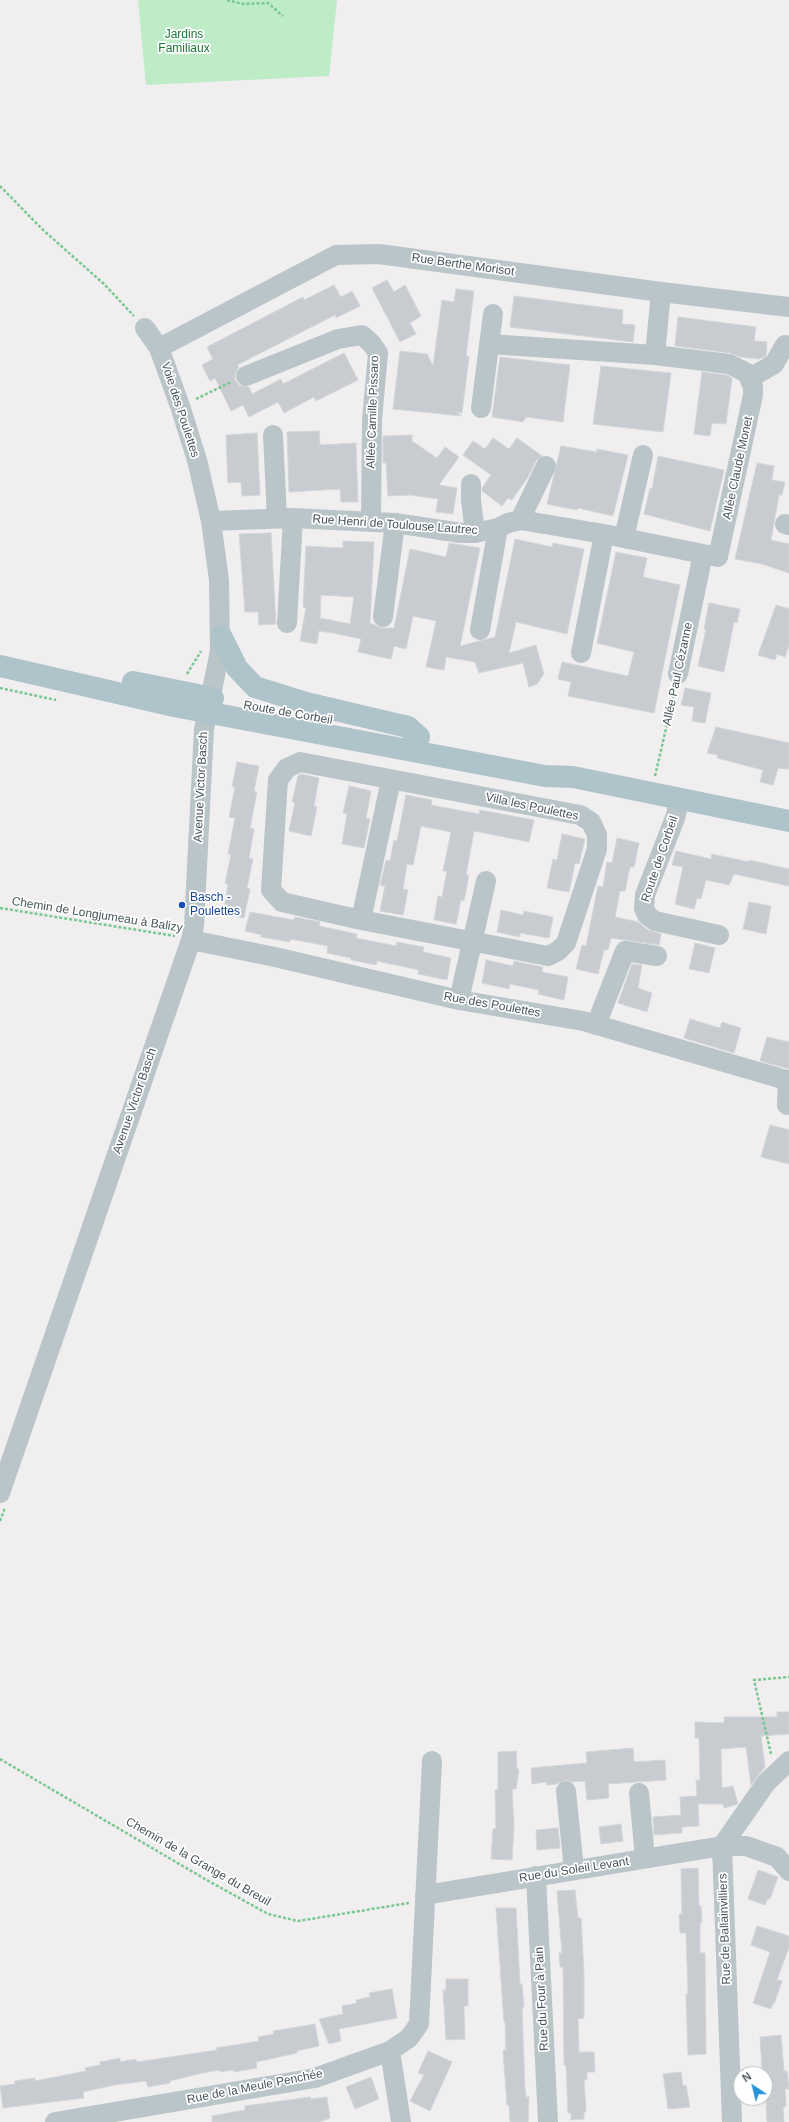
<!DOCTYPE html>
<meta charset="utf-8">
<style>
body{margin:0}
#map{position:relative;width:789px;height:2122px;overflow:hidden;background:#f1eeef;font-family:Helvetica,sans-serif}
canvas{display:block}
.north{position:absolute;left:733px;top:2066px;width:40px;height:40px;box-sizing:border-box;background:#fff;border:1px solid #b5bbbd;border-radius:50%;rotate:325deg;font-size:11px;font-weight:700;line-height:16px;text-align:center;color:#47555a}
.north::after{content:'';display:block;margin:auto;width:14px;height:18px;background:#2394d5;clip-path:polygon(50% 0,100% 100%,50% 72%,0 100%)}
</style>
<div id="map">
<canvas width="789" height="2122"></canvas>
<div class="north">N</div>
</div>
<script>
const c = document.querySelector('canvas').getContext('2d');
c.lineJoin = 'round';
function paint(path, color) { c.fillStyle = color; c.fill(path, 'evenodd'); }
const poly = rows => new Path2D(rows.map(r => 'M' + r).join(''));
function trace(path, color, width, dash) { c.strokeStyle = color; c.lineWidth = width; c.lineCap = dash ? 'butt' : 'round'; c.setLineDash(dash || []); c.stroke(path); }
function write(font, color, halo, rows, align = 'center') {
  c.font = font + ' Helvetica,sans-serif'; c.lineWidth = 3.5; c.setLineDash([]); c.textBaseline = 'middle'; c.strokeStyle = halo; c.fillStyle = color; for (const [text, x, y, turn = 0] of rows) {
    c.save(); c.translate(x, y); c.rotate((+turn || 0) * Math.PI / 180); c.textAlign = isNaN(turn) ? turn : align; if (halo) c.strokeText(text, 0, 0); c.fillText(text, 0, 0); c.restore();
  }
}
paint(poly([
 [138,0,337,0,329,76,146,85]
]), '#beecc7');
const building = poly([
 [387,280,394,292,405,285,421,316,410,323,416,334,400,342,372,288,387,280],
 [334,285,341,297,352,291,360,306,336,318,335,315,237,365,239,367,235,374,235,380,239,385,249,387,252,394,281,379,283,384,344,353,358,380,316,401,314,397,284,413,278,402,249,417,243,405,231,411,215,378,210,381,202,365,213,359,207,347,303,297,304,300,334,285],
 [456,289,474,291,466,356,469,357,462,413,456,412,462,416,393,409,400,351,427,354,433,366,442,300,454,302,456,289],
 [514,296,623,310,622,324,635,325,633,342,510,327,514,296],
 [678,317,756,327,754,341,767,342,766,356,759,359,740,357,730,353,675,346,678,317],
 [500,357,570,365,563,422,526,417,523,422,492,417,500,357],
 [601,366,671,373,663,432,593,424,601,366],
 [702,372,726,375,732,378,726,424,712,423,710,436,694,434,702,372],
 [319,431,320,445,356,443,358,502,341,502,340,489,289,492,287,432,319,431],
 [257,433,260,495,242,496,241,482,228,483,226,435,257,433],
 [412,435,412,441,437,458,445,447,459,457,439,485,457,488,453,514,436,512,438,499,411,495,388,496,386,463,383,463,383,436,412,435],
 [493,438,509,449,517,438,542,456,536,461,528,477,512,500,508,498,502,506,482,491,482,488,491,475,463,455,473,441,485,449,493,438],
 [561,446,597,452,597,449,628,455,613,516,578,508,577,510,547,504,561,446],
 [658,456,724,470,710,531,644,514,650,488,652,489,658,456],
 [757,463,774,466,772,480,785,482,782,495,779,495,771,540,789,544,789,573,762,564,735,559,757,463],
 [271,533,276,624,259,625,258,612,245,612,239,534,271,533],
 [515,539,552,547,553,543,584,549,567,634,516,622,509,653,536,645,544,674,537,684,529,687,523,663,479,673,475,662,446,657,444,670,426,667,436,621,413,616,406,649,394,646,391,659,358,652,361,639,333,633,319,631,317,644,300,641,306,608,303,607,306,546,343,548,343,541,374,542,370,623,382,628,394,628,410,549,446,557,449,543,480,548,460,646,495,637,515,539],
 [321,595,354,597,350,624,320,618,321,595],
 [616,552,647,558,643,577,680,585,654,713,568,696,571,682,558,679,562,662,628,676,634,652,597,643,616,552],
 [709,603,740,609,737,623,734,622,724,672,698,666,706,629,704,629,709,603],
 [776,605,789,609,789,646,785,657,777,654,775,660,758,655,776,605],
 [685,688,711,693,705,723,692,721,694,707,681,705,685,688],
 [716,727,789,743,789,769,778,768,773,785,760,782,763,770,717,758,718,755,707,753,716,727],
 [237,762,259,766,254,791,257,792,250,828,254,829,249,858,253,859,247,888,250,889,244,918,223,914,228,884,225,883,231,855,228,854,235,818,229,817,235,787,232,787,237,762],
 [301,774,319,778,314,806,317,807,311,836,289,831,295,802,292,802,298,776,301,774],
 [349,786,371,791,366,818,370,819,364,848,342,844,347,814,343,813,349,786],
 [406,795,432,800,431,805,479,814,480,810,534,820,529,842,474,831,466,875,469,875,464,901,461,900,456,924,434,920,438,896,442,897,447,871,443,871,451,832,421,826,413,865,407,864,403,889,408,890,403,915,380,911,385,886,380,885,386,860,390,861,394,840,397,841,406,795],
 [562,834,585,839,579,864,575,863,569,892,547,888,553,859,557,860,562,834],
 [617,838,639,843,634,867,630,867,625,891,620,891,615,917,638,922,648,930,661,934,659,945,611,938,608,950,604,950,598,974,576,969,582,945,586,946,598,886,603,887,607,862,612,863,617,838],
 [676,851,711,859,712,854,749,862,749,860,789,869,789,886,734,874,729,885,706,880,701,899,697,898,694,909,675,904,683,867,672,865,676,851],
 [749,902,771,906,766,934,743,929,749,902],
 [501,910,523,915,524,911,553,917,549,938,520,933,520,937,497,932,501,910],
 [250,912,294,920,295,917,320,922,319,926,357,934,356,938,396,946,397,942,424,947,423,952,451,958,447,980,418,974,419,970,377,961,376,965,351,960,351,958,327,953,328,946,290,939,290,942,261,937,262,935,245,931,250,912],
 [695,943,715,948,709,973,689,969,695,943],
 [486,960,513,966,514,961,543,967,542,972,568,977,564,1000,538,994,539,990,510,984,509,989,482,983,486,960],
 [632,964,642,965,638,988,652,993,647,1012,618,1003,632,964],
 [690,1019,720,1028,722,1022,741,1028,734,1053,684,1038,690,1019],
 [767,1037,789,1042,789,1069,760,1061,767,1037],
 [770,1125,789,1130,789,1164,761,1157,770,1125],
 [777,1712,789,1712,789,1734,761,1736,765,1767,751,1785,746,1747,721,1749,722,1788,733,1786,738,1804,724,1808,723,1804,698,1804,699,1826,682,1827,682,1833,654,1835,653,1817,681,1815,680,1797,697,1796,696,1780,700,1780,699,1738,695,1738,695,1722,724,1723,724,1717,777,1717,777,1712],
 [633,1748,634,1762,665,1760,666,1780,608,1784,609,1798,587,1800,585,1781,573,1782,565,1780,557,1784,547,1785,546,1782,532,1784,531,1768,587,1763,586,1752,633,1748],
 [516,1751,517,1769,519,1769,516,1789,512,1789,514,1827,512,1860,491,1859,493,1829,496,1828,495,1790,498,1790,498,1752,516,1751],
 [621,1824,623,1841,601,1844,599,1827,621,1824],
 [558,1828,560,1848,537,1850,536,1830,558,1828],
 [698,1868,699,1906,701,1906,702,1923,700,1923,700,1953,705,1953,706,2054,688,2055,686,1994,688,1994,686,1933,680,1933,679,1914,682,1914,681,1869,698,1868],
 [758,1870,778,1877,770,1899,768,1898,765,1905,748,1899,758,1870],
 [575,1890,578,1918,581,1918,584,1975,584,2018,578,2019,579,2052,594,2052,595,2072,587,2072,587,2080,584,2080,586,2112,584,2112,584,2119,571,2120,571,2113,568,2113,566,2065,564,2065,563,1967,560,1967,559,1953,562,1953,557,1891,575,1890],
 [496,1908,516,1908,520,1984,522,1984,524,2007,522,2007,525,2089,526,2097,529,2097,528,2122,510,2122,509,2105,507,2105,503,2050,506,2050,505,2022,504,2022,496,1908],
 [757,1926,789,1936,789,1947,777,1980,782,1981,774,2004,773,2003,771,2009,753,2003,770,1952,751,1945,757,1926],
 [446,1979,468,1979,468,2006,464,2006,465,2039,446,2040,443,1990,446,1990,446,1979],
 [392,1989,397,2018,339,2029,341,2041,329,2044,319,2019,343,2014,342,2006,357,2003,356,2000,370,1997,369,1993,392,1989],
 [315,2024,319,2046,297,2051,297,2053,256,2062,257,2068,234,2072,233,2070,220,2072,220,2070,202,2073,170,2081,170,2083,148,2087,146,2081,114,2085,83,2092,84,2098,3,2108,0,2086,15,2084,15,2081,35,2078,35,2081,86,2071,85,2068,100,2065,100,2062,120,2058,120,2062,136,2059,137,2062,217,2050,216,2048,259,2041,258,2037,274,2034,273,2031,315,2024],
 [781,2035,784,2071,787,2071,789,2089,785,2089,786,2107,783,2107,784,2122,767,2122,765,2074,762,2068,760,2037,781,2035],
 [428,2051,452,2062,430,2111,410,2101,424,2075,418,2073,428,2051],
 [681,2072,683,2086,686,2085,690,2107,668,2109,663,2074,681,2072],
 [371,2077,379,2099,355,2109,346,2087,371,2077],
 [310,2097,311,2099,327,2097,330,2118,320,2122,212,2122,212,2116,245,2110,245,2106,310,2097]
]);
paint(building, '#c8ccd0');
trace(building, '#d2d6d9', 1);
trace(poly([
 [227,0,243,4,268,3,283,16],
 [0,186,42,229,104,284,134,316],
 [196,399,231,382],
 [187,674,201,651],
 [0,688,56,700],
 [655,776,675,690],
 [0,908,175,936],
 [0,1521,5,1508],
 [771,1754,754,1680,789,1677],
 [0,1759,205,1879,268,1914,298,1921,409,1903]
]), '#79c891', 2.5, [3, 2]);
trace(poly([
 [159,348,336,255,379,254,661,292,789,307],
 [655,355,661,292],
 [246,376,338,339,362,335,371,343,378,353,372,420,371,522],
 [750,378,774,364,785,345],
 [481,408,493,314],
 [273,435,277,518],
 [471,484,471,500,475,533],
 [520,520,546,466],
 [211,521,293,518,395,523,461,533,475,533,498,528,508,523,520,520,604,534,718,557,753,395,753,387,747,373,729,364,655,355,489,344],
 [785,524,789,525],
 [624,538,643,455],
 [383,617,395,523],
 [287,623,293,518],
 [480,630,498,528],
 [581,653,604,534],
 [678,674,703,554],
 [300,762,580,815,591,822,597,835,597,849,566,943,558,951,548,956,361,920,282,902,271,890,278,780,287,768,300,762],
 [680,799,675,818,645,895,644,908,647,915,655,921,719,935],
 [361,920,391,780],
 [191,940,275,957,459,1000,583,1021,789,1081],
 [459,1000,486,881],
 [596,1025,625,951,657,956],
 [787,1105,788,1080],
 [0,1493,191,940,194,926,204,729,220,651,219,580,211,521,197,460,180,406,159,348,145,328],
 [566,1791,574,1870],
 [639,1793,645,1858],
 [536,1876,548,2122],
 [425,1895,722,1846,746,1846,777,1857,789,1871],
 [390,2051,401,2122],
 [55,2122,315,2078,390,2051,409,2038,419,2024,432,1761],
 [732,2122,722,1846,766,1783,789,1761]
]), '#bac5ca', 20);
trace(poly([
 [221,636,237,668,255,687,306,703,408,727,419,737],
 [0,666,174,706,545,776,573,777,789,821],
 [133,682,213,698]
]), '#afc3cb', 22);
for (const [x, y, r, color] of [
 [182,905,4,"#1a4fb4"]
]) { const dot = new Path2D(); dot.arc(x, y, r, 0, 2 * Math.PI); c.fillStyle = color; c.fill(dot); trace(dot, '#fff', 1.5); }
write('12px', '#1c7738', '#fff', [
 ["Jardins",184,35],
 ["Familiaux",184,49]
]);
write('12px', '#47555a', '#fff', [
 ["Rue Berthe Morisot",463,265,8],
 ["Voie des Poulettes",180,410,72],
 ["Allée Camille Pissaro",373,412,-88],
 ["Allée Claude Monet",738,468,-78],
 ["Rue Henri de Toulouse Lautrec",395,525,4],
 ["Allée Paul Cézanne",678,674,-78],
 ["Route de Corbeil",288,713,10],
 ["Avenue Victor Basch",201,787,-87],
 ["Villa les Poulettes",532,807,12],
 ["Route de Corbeil",660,859,-71],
 ["Chemin de Longjumeau à Balizy",97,915,9],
 ["Rue des Poulettes",492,1005,10],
 ["Avenue Victor Basch",135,1101,-71],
 ["Chemin de la Grange du Breuil",198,1862,30],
 ["Rue du Soleil Levant",574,1870,-9],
 ["Rue de Ballainvilliers",725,1929,-92],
 ["Rue du Four à Pain",542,1999,-93],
 ["Rue de la Meule Penchée",255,2087,-11]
]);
write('12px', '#164399', '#fff', [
 ["Basch -",190,898],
 ["Poulettes",190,912]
], 'left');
</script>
